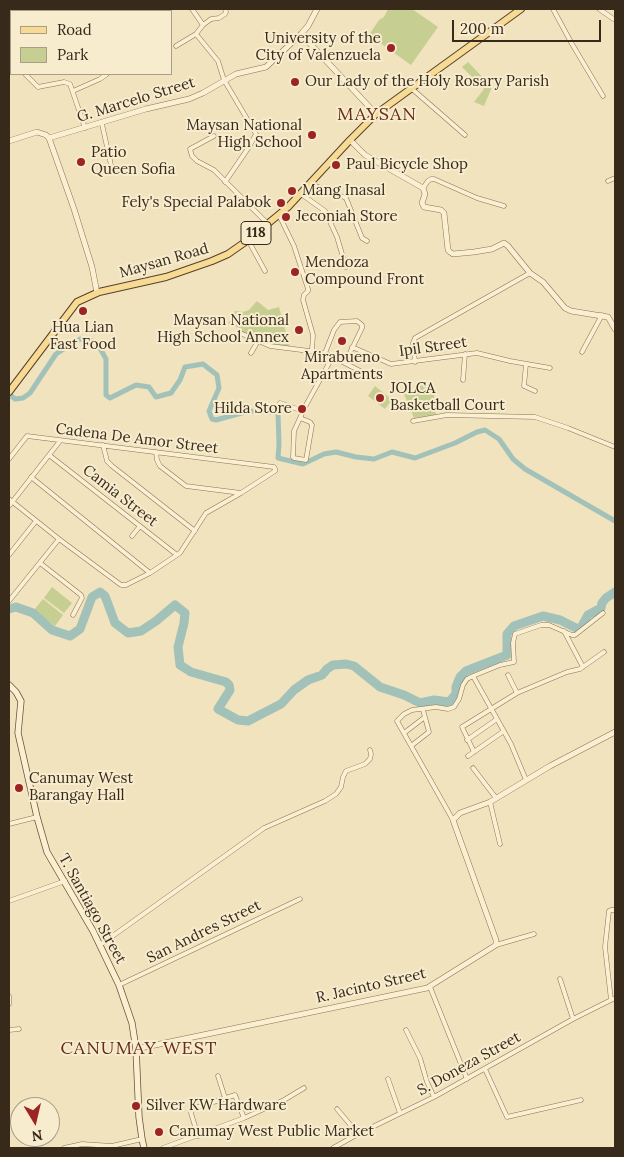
<!DOCTYPE html>
<style>
body{margin:0}
#map{position:relative;width:624px;height:1157px;overflow:hidden;background:#f0e3be;font-family:Lora,serif}
canvas{display:block}
.frame{position:absolute;inset:0;border:10px solid #382a1b;pointer-events:none}
.legend{position:absolute;left:10px;top:10px;width:162px;height:65px;box-sizing:border-box;background:#f7ecce;border:1px solid #ab9e86;margin:0;padding:6px 9px;list-style:none;font-size:15px;color:#382a1b}
.legend li{display:flex;align-items:center;gap:10px;height:25px}
.legend b{width:25px;border:1px solid #ab9e86}
.north{position:absolute;left:10px;top:1097px;width:50px;height:50px;box-sizing:border-box;background:#f7ecce;border:1px solid #ab9e86;border-radius:50%;rotate:171deg;font-size:14px;font-weight:700;line-height:20px;text-align:center;color:#382a1b}
.north::after{content:'';display:block;margin:auto;width:18px;height:22px;background:#9c2422;clip-path:polygon(50% 0,100% 100%,50% 72%,0 100%)}
.scale{position:absolute;left:452px;top:20px;width:149px;height:22px;box-sizing:border-box;border:2px solid #382a1b;border-top:0;padding-left:6px;font-size:15px;line-height:18px;white-space:nowrap;color:#382a1b;-webkit-text-stroke:4px #f7ecce;paint-order:stroke}
</style>
<div id="map">
<canvas width="624" height="1157"></canvas>
<div class="frame"></div>
<ul class="legend">
<li><b style="height:6px;background:#f7da93"></b>Road</li>
<li><b style="height:14px;background:#c6cf91"></b>Park</li>
</ul>
<div class="north">N</div>
<div class="scale">200 m</div>
</div>
<script>
const c = document.querySelector('canvas').getContext('2d');
c.lineJoin = 'round';
function paint(path, color) { c.fillStyle = color; c.fill(path, 'evenodd'); }
const poly = rows => new Path2D(rows.map(r => 'M' + r).join(''));
function trace(path, color, width, dash) { c.strokeStyle = color; c.lineWidth = width; c.lineCap = dash ? 'butt' : 'round'; c.setLineDash(dash || []); c.stroke(path); }
function write(font, color, halo, rows, align = 'center') {
  c.font = font + ' Lora,serif'; c.lineWidth = 4; c.setLineDash([]); c.textBaseline = 'middle'; c.strokeStyle = halo; c.fillStyle = color; for (const [text, x, y, turn = 0] of rows) {
    c.save(); c.translate(x, y); c.rotate((+turn || 0) * Math.PI / 180); c.textAlign = isNaN(turn) ? turn : align; if (halo) c.strokeText(text, 0, 0); c.fillText(text, 0, 0); c.restore();
  }
}
paint(poly([
 [388,9,412,9,438,27,411,65,369,35,379,20,384,17],
 [468,62,492,87,484,106,474,102,484,89,462,67],
 [257,301,268,310,279,307,290,347,271,345,242,332,242,329,228,324,235,311,243,312,249,310],
 [433,384,436,415,414,418,404,394,419,391,418,386],
 [375,386,392,400,385,409,368,396],
 [52,587,72,603,64,613,44,598],
 [43,599,63,615,55,626,34,610]
]), '#c6cf91');
trace(poly([
 [9,394,15,399,23,398,30,393,56,354,80,339,90,340,97,343,106,359,106,395,110,398,136,385,149,387,156,397,171,393,180,380,185,367,203,364,217,375,219,388,209,411,212,419,216,420,249,411,275,412,278,413,279,444,278,458,303,464,324,454,336,452,356,457,374,459,392,452,415,458,455,443,477,432,485,430,499,439,513,459,525,469,615,521]
]), '#a2c2b9', 5);
trace(poly([
 [9,609,16,607,33,613,52,630,70,636,80,629,92,597,100,592,105,596,115,623,128,633,141,631,156,621,175,605,185,613,184,623,178,647,180,665,191,672,226,682,229,685,230,690,218,709,238,720,248,721,281,704,294,690,308,680,322,675,327,669,333,665,346,664,354,666,380,687,404,695,420,703,434,700,449,702,456,694,456,687,460,677,466,671,507,655,507,634,514,626,543,616,560,620,578,629,582,626,588,615,601,608,602,603,606,598,615,592]
]), '#a2c2b9', 9);
const minor = poly([
 [162,9,163,11],
 [553,9,572,44,603,96],
 [599,9,615,20],
 [53,11,62,9],
 [128,11,130,9],
 [203,25,211,19,219,18,225,14,226,12,225,9],
 [196,34,218,61,224,80,256,134,249,147,225,182],
 [176,46,196,34,203,25,192,9],
 [25,74,38,87,64,82,70,84,85,128],
 [411,88,465,135],
 [73,91,100,79,107,74],
 [102,124,111,165],
 [214,136,190,149,192,156,197,161,214,170,268,224],
 [608,181,615,178],
 [311,184,346,198,362,238,367,241],
 [423,188,428,181,431,179,434,179,477,198,504,206],
 [301,194,325,211,337,237,346,267],
 [279,215,294,246,308,289,308,291,304,295,303,300,313,335,312,350],
 [248,240,265,271],
 [240,333,270,346,325,353,368,375],
 [352,347,391,364,477,353,510,361,550,368],
 [582,352,602,315],
 [251,353,258,341],
 [325,353,334,330,340,322,357,321,362,325,362,328,345,363],
 [415,362,413,343,415,338,530,273],
 [526,364,524,386,535,391],
 [463,380,465,354],
 [280,403,303,411],
 [300,418,310,422,312,425,306,460,294,458,293,457,294,431,306,405,333,356],
 [413,421,447,415,535,417,568,428,615,447],
 [103,445,107,461,112,466,195,531],
 [156,452,157,460,160,466,186,486,241,493],
 [49,455,177,555],
 [9,459,27,436,274,467,275,469,275,471,241,493,206,513,180,553,150,573,126,585,121,585,59,539,9,499],
 [31,477,150,573],
 [9,506,60,441],
 [132,536,140,526],
 [9,555,36,521],
 [40,563,81,595,82,598,73,615],
 [9,601,59,539],
 [564,631,583,667],
 [508,675,517,693],
 [404,733,425,717],
 [467,740,497,719],
 [411,746,429,732,423,710],
 [474,752,462,727,517,693,567,672,580,669,604,652],
 [468,756,504,731],
 [473,768,496,798],
 [526,780,511,744,473,676,500,665,514,662,513,643,515,634,541,625,549,625,572,635,575,635,603,613],
 [490,802,500,844],
 [453,820,397,721,404,714,412,710,436,707,448,709,454,707,459,699,463,685,467,679,473,676],
 [9,824,37,817],
 [9,901,65,881],
 [100,945,264,828,325,801,336,794,341,787,343,777,346,771,365,764,370,759,371,754,370,750],
 [496,945,534,934],
 [560,979,573,1019],
 [119,985,300,899],
 [430,987,467,1079],
 [9,996,9,1004],
 [611,1000,605,947,609,911,611,910,615,910],
 [9,1030,19,1029],
 [406,1030,420,1058,427,1082,434,1097],
 [485,1069,507,1117,581,1100],
 [218,1076,225,1098],
 [388,1079,400,1113],
 [337,1109,358,1134],
 [198,1136,191,1113,192,1109,235,1095,244,1118],
 [64,1148,82,1144,112,1146,142,1139],
 [163,1148,244,1118,284,1100,304,1088],
 [333,1148,358,1134,434,1097,573,1019,615,998]
]);
const tertiary = poly([
 [301,34,376,114],
 [49,138,146,109,189,99,203,93,236,74,266,67,301,34,308,26,317,9],
 [49,138,74,209,92,267,97,293],
 [350,140,365,155,423,188,425,194,422,203,424,207,441,210,444,213,448,250,450,252,453,254,474,252,492,249,504,243,508,246,530,273,543,282,565,308,571,311,608,317,615,329],
 [9,141,37,132,46,135,49,138],
 [136,1049,427,988,496,945,496,940,453,820,460,813,490,802,550,766,615,732]
]);
const secondary = poly([
 [9,685,16,692,21,701,18,733,37,817,47,852,93,931,119,985,132,1023,136,1049,139,1117,142,1139,144,1148]
]);
const primary = poly([
 [9,392,77,302,99,292,166,277,212,261,228,254,248,240,288,207,350,140,376,114,521,9]
]);
trace(minor, '#8a7356', 5);
trace(tertiary, '#8a7356', 6);
trace(secondary, '#6b5339', 7);
trace(primary, '#57402a', 8);
trace(minor, '#fbefd2', 4);
trace(tertiary, '#fbefd2', 5);
trace(secondary, '#fbefd2', 5.5);
trace(primary, '#f7da93', 6);
for (const [x, y, r, color] of [
 [391,48,5,"#9c2422"],
 [295,82,5,"#9c2422"],
 [312,135,5,"#9c2422"],
 [81,162,5,"#9c2422"],
 [336,165,5,"#9c2422"],
 [292,191,5,"#9c2422"],
 [281,203,5,"#9c2422"],
 [286,217,5,"#9c2422"],
 [295,272,5,"#9c2422"],
 [83,311,5,"#9c2422"],
 [299,330,5,"#9c2422"],
 [342,341,5,"#9c2422"],
 [380,398,5,"#9c2422"],
 [302,409,5,"#9c2422"],
 [19,788,5,"#9c2422"],
 [136,1106,5,"#9c2422"],
 [159,1132,5,"#9c2422"]
]) { const dot = new Path2D(); dot.arc(x, y, r, 0, 2 * Math.PI); c.fillStyle = color; c.fill(dot); trace(dot, '#f7ecce', 2); }
for (const [x, y, w] of [
 [256,233,30]
]) { const box = new Path2D(); box.roundRect(x - w / 2, y - 11.5, w, 23, 4); c.fillStyle = '#f7ecce'; c.fill(box); trace(box, '#382a1b', 1); }
write('bold 14px', '#382a1b', null, [
 ["118",256,233]
]);
write('15px', '#382a1b', '#f7ecce', [
 ["University of the",381,39,"right"],
 ["City of Valenzuela",381,56,"right"],
 ["Our Lady of the Holy Rosary Parish",305,82],
 ["Maysan National",302,126,"right"],
 ["High School",302,143,"right"],
 ["Patio",91,153],
 ["Queen Sofia",91,170],
 ["Paul Bicycle Shop",346,165],
 ["Mang Inasal",302,191],
 ["Fely's Special Palabok",271,203,"right"],
 ["Jeconiah Store",296,217],
 ["Mendoza",305,263],
 ["Compound Front",305,280],
 ["Maysan National",289,321,"right"],
 ["High School Annex",289,338,"right"],
 ["Hua Lian",83,328,"center"],
 ["Fast Food",83,345,"center"],
 ["Mirabueno",342,358,"center"],
 ["Apartments",342,375,"center"],
 ["JOLCA",390,389],
 ["Basketball Court",390,406],
 ["Hilda Store",292,409,"right"],
 ["Canumay West",29,779],
 ["Barangay Hall",29,796],
 ["Silver KW Hardware",146,1106],
 ["Canumay West Public Market",169,1132]
], 'left');
write('15px', '#382a1b', '#f7ecce', [
 ["G. Marcelo Street",136,100,-17],
 ["Maysan Road",164,261,-16],
 ["Ipil Street",433,347,-8],
 ["Cadena De Amor Street",137,439,7],
 ["Camia Street",120,496,38],
 ["T. Santiago Street",92,909,61],
 ["San Andres Street",204,932,-26],
 ["R. Jacinto Street",371,986,-13],
 ["S. Doneza Street",469,1064,-29]
]);
c.letterSpacing = '1px';
write('18px', '#672b18', '#f7ecce', [
 ["MAYSAN",377,115],
 ["CANUMAY WEST",139,1049]
]);
c.letterSpacing = '0px';
</script>
